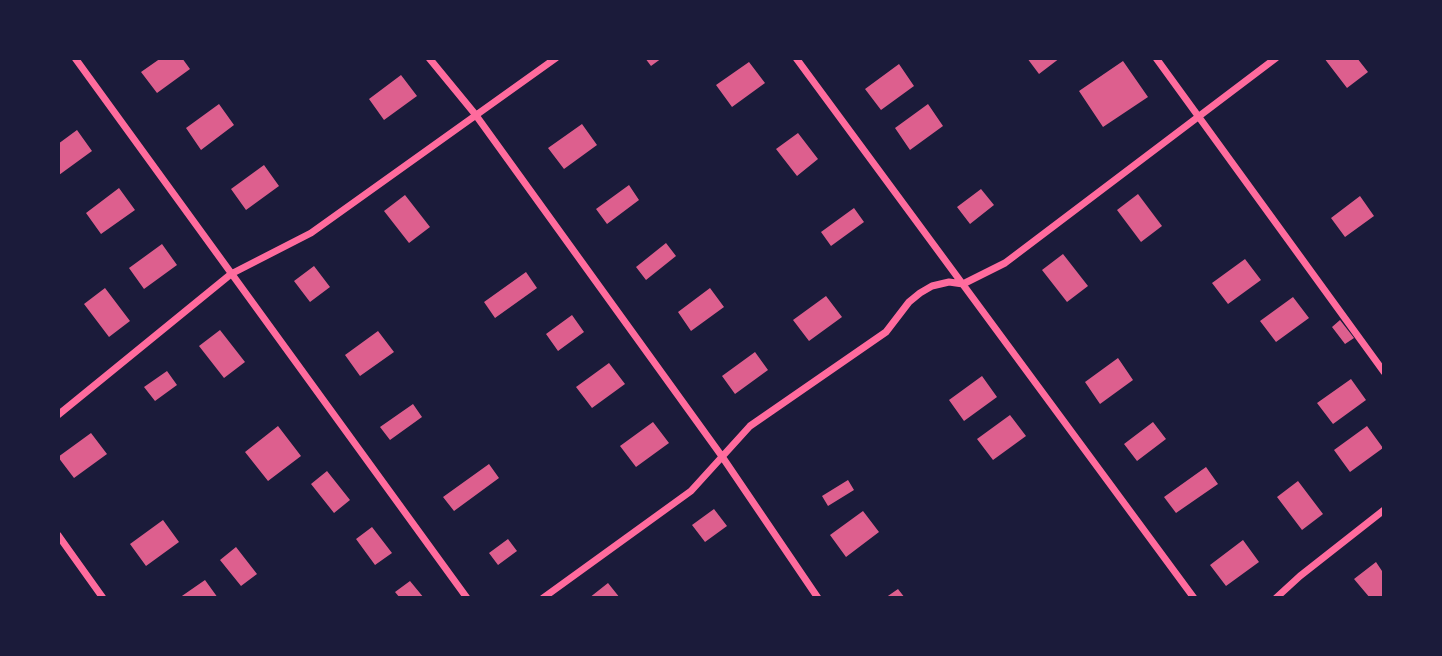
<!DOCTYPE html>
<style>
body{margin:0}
#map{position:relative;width:1442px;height:656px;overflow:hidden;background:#1b1b3a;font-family:Ubuntu,sans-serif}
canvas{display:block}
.frame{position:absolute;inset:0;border:60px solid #1b1b3a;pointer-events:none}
</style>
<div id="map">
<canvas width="1442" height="656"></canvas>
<div class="frame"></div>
</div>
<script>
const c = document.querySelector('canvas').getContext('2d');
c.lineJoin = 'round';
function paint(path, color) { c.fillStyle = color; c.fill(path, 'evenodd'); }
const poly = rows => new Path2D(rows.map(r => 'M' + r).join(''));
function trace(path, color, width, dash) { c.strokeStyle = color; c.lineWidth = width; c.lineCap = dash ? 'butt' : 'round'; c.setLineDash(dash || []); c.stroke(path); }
paint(poly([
 [161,58,182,58,190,69,157,93,141,72],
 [645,58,662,58,651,66],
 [1027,58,1060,58,1039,74],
 [1324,58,1357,58,1368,72,1347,88],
 [1123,61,1148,97,1103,127,1079,91],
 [749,62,765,83,732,107,716,85],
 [899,64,914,86,881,110,865,89],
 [401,75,417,96,384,120,369,99],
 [219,104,234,125,201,150,186,128],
 [928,104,943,126,910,150,895,128],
 [582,124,597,145,564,169,548,148],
 [77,130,92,151,59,175,58,144],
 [798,133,818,159,797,176,776,149],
 [264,165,279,186,246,210,231,189],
 [629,185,639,200,607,224,596,209],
 [119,188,135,210,101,234,86,213],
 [981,189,994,205,970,224,957,207],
 [1138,194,1162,226,1141,242,1117,210],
 [405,195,430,227,409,243,384,211],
 [1360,196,1374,216,1345,237,1331,218],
 [854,208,864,222,831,246,821,232],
 [666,243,676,256,646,280,636,267],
 [162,244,177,265,144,289,129,268],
 [1063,254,1088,286,1067,302,1042,270],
 [1245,259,1261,280,1228,304,1212,283],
 [314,266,330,287,310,302,294,281],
 [526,272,537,288,495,318,484,302],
 [105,288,130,321,109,337,84,304],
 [710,288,724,307,691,331,678,312],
 [826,296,842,317,809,341,793,320],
 [1293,297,1309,318,1276,342,1260,321],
 [572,315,584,332,558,351,546,334],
 [1340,320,1354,338,1345,344,1332,327],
 [220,330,245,362,224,378,199,346],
 [378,331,394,352,360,376,345,355],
 [755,352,768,370,735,394,722,376],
 [1118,358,1133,380,1100,404,1085,382],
 [609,363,625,384,592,408,576,387],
 [167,371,177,385,155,401,144,387],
 [982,376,997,397,964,421,949,400],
 [1351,379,1366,400,1333,424,1317,403],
 [413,404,422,417,390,440,380,427],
 [1010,415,1026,436,993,460,977,439],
 [653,422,669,443,636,467,620,446],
 [1153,422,1166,439,1137,461,1124,444],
 [278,426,301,456,268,481,245,452],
 [1367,426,1383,448,1350,472,1334,450],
 [91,433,107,454,74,478,58,457],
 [489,464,499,478,454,511,443,497],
 [1206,467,1218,484,1176,513,1164,497],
 [327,471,350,500,334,513,311,484],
 [848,480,854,490,828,506,822,496],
 [1298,481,1323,514,1302,530,1277,497],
 [714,509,727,526,705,542,692,525],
 [863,511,879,532,846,557,830,535],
 [163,520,179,542,146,566,130,544],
 [372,527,392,553,375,565,356,539],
 [508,539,517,551,498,565,489,553],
 [1243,540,1259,562,1226,586,1210,565],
 [236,547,257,574,241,586,220,560],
 [1376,562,1384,574,1384,598,1370,598,1354,579],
 [205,580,218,598,179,598],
 [410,581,424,598,400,598,395,592],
 [608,583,620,598,589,598],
 [898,589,905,598,885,598]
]), '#dd5f8e');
trace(poly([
 [75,58,467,598],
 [429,58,475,114,721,455,818,598],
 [796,58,1194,598],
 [1156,58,1384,372],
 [58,415,231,274,311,233,556,58],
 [58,535,103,598],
 [543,598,691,491,750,426,886,332,909,302,920,293,932,286,949,282,963,284,1005,263,1276,58],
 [1276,598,1300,576,1384,510]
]), '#ff6b9d', 7);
</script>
